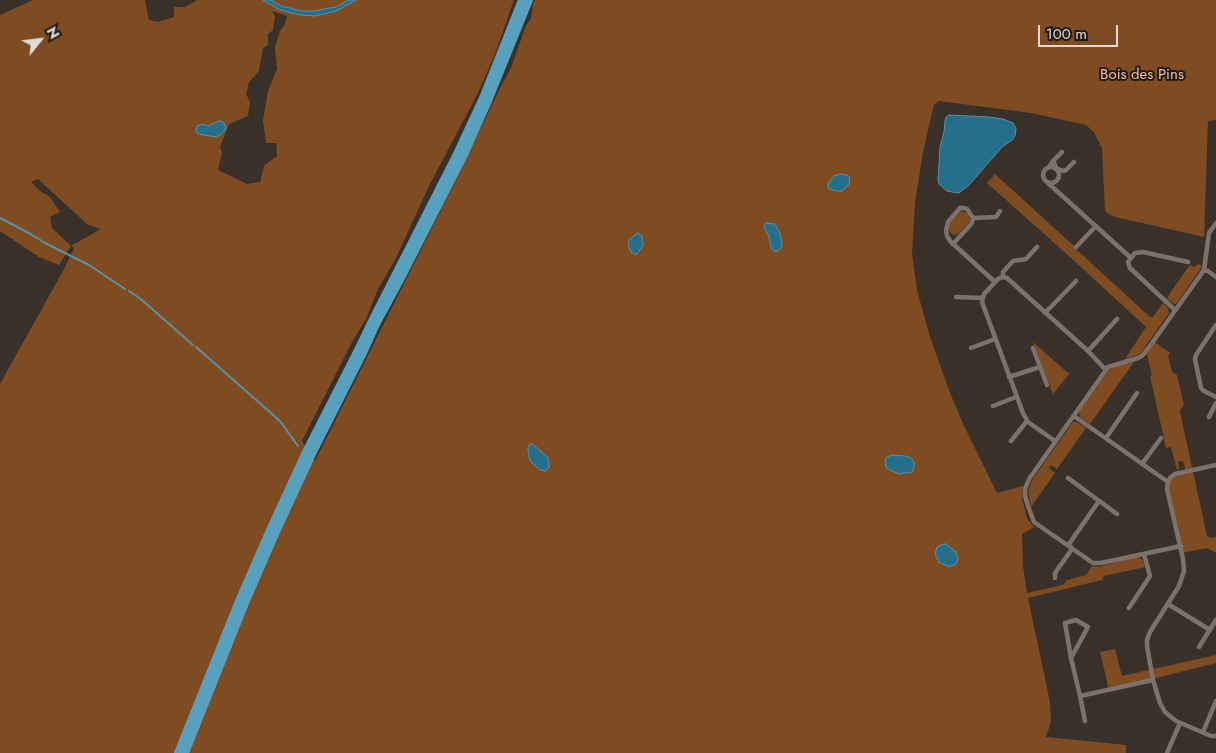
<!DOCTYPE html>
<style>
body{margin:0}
#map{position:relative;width:1216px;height:753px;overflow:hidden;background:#39302a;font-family:Jost,sans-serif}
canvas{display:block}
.north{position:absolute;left:15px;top:15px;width:50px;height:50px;-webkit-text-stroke:4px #1d1916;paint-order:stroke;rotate:61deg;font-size:14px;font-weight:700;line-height:20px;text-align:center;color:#e1dbd7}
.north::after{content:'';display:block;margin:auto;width:18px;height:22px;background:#e1dbd7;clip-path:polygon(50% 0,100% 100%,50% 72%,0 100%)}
.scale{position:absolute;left:1038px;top:25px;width:80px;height:22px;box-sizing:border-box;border:2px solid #e1dbd7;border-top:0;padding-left:6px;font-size:15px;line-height:18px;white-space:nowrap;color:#e1dbd7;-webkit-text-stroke:4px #1d1916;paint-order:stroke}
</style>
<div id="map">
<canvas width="1216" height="753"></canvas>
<div class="north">N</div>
<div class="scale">100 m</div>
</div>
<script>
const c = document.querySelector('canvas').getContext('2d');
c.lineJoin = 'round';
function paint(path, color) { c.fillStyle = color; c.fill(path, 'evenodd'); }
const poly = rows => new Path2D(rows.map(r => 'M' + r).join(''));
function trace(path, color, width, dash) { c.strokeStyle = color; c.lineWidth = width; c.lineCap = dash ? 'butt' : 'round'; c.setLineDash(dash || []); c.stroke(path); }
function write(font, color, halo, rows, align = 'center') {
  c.font = font + ' Jost,sans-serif'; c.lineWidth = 4; c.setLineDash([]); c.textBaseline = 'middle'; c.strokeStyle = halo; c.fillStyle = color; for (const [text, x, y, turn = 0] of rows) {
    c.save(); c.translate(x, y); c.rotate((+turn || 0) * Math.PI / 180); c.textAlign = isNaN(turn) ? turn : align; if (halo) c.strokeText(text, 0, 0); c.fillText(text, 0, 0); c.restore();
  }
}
paint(poly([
 [33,0,145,0,149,20,158,22,174,17,174,7,185,7,197,0,514,0,495,54,477,95,430,184,395,260,378,289,366,319,352,342,302,441,315,461,461,170,500,88,511,68,525,28,531,18,533,4,535,0,1216,0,1216,120,1208,121,1204,237,1120,218,1110,215,1105,211,1102,148,1094,132,1086,125,1031,113,939,101,934,105,923,152,915,203,912,254,917,290,930,337,950,393,964,426,997,493,1023,486,1022,498,1027,518,1034,527,1022,534,1023,566,1027,593,1063,585,1067,580,1086,575,1092,566,1100,567,1105,565,1137,557,1139,557,1143,560,1145,567,1104,576,1102,580,1028,598,1050,702,1051,722,1046,737,1126,745,1126,753,0,753,0,384,64,269,74,248,71,246,59,265,39,257,0,231,0,15],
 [272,11,287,16,284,26,280,31,275,47,277,69,268,91,263,120,266,143,276,143,277,156,264,166,260,182,247,184,218,170,222,153,220,147,229,124,248,116,250,102,246,94,249,82,259,71,263,48,268,45,268,34,273,30,275,16],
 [38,179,88,225,101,229,71,246,52,228,50,217,60,212,50,197,40,191,31,182],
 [995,174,1074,246,1076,250,1077,250,1150,317,1153,317,1163,303,1168,308,1169,313,1140,354,1125,359,1146,327,1070,257,987,183],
 [961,211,967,213,970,219,970,221,958,234,953,235,948,230,949,224],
 [1198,264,1201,265,1202,267,1199,271,1177,303,1175,304,1172,303,1167,298,1179,280,1190,265,1194,267],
 [1153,341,1170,353,1168,356,1172,372,1177,375,1184,405,1180,410,1180,412,1207,536,1211,538,1216,537,1216,553,1207,548,1182,553,1167,489,1170,478,1185,472,1185,468,1183,461,1179,461,1178,462,1179,469,1177,470,1171,447,1166,448,1150,376,1152,375,1147,355,1142,356],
 [1033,342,1069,374,1053,394],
 [1134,362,1090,424,1080,417,1079,413,1080,410,1109,370,1119,365],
 [1073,422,1077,422,1086,428,1057,469,1051,465,1049,468,1055,473,1031,507,1028,492,1032,480],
 [1115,649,1122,676,1216,655,1216,663,1109,690,1100,652]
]), '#7f4b20');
const water = poly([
 [263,0,271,0,281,6,302,11,314,11,336,7,348,0,356,0,336,11,315,16,301,15,291,13,278,9,263,0],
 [949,115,989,117,1003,119,1013,123,1016,128,1015,136,1012,140,1002,147,969,185,959,193,952,192,947,191,939,184,938,180,940,147,944,132,945,121,946,117,949,115],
 [219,121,223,122,226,127,225,130,220,135,217,137,198,134,196,131,197,126,203,124,208,126,219,121],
 [840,174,846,175,850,177,849,184,842,191,837,191,829,189,828,188,828,184,834,176,840,174],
 [766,223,774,224,779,231,782,242,781,248,778,251,774,251,771,248,769,237,764,227,766,223],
 [638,233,642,236,643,246,636,255,631,252,628,244,629,240,632,237,638,233],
 [530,444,532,444,548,457,549,468,545,471,540,470,533,464,530,461,528,452,528,447,530,444],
 [891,455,905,456,911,458,914,462,914,468,912,472,899,474,888,469,886,467,885,461,886,458,891,455],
 [946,544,956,552,958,559,956,564,949,567,939,562,935,554,937,547,941,545,946,544]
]);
paint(water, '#256e8c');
trace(water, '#5d8fa2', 1);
trace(poly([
 [0,218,29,233,45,243,89,265,125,289],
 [129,291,142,300,193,345],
 [196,347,280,421,298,446]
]), '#5d8fa2', 2);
trace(poly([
 [1053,161,1062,152],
 '1043 175a8 8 0 1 1 16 0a8 8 0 1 1-16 0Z',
 [1049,167,1053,161,1057,169,1064,171,1066,170,1074,162],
 [1048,183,1131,258,1128,262,1130,268,1175,310],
 [973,218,996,217,1000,211],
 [953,244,972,223,973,218,967,209,963,208,960,208,948,222,946,230,947,236,951,242,995,282],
 [1076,247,1096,226],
 [1131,258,1135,253,1143,252,1188,262],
 [1204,270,1208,271,1216,277],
 [1003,277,1003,272,1013,261,1026,259,1037,247],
 [956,297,982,298],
 [1045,313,1076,281],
 [1216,325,1196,355,1195,359,1201,388,1204,391,1216,397],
 [971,348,995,339],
 [1033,348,1047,385],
 [1088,351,1117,319],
 [1009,377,1040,367],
 [993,406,1016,397],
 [1074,416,1168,482],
 [1209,417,1216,403],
 [1106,438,1137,393],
 [1011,441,1027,421],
 [1055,441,1028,422,1023,413,982,302,984,294,998,279,1002,277,1007,278,1088,351,1106,370],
 [1142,464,1161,438],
 [1216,465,1175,474,1170,478,1168,482,1167,489,1183,559,1184,571,1179,586,1150,632,1147,640,1147,646,1153,680,1160,703,1165,712,1176,721,1211,736,1216,736],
 [1068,478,1117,514],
 [1181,546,1101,563,1093,563,1034,522,1028,506,1025,496,1025,489,1029,479,1108,367,1138,358,1142,356,1152,343,1204,270,1209,233,1216,223],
 [1055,578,1055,573,1072,549,1069,544,1099,501],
 [1168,604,1210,630],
 [1129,608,1150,576,1144,554],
 [1199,647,1216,620],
 [1071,658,1088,627,1076,620,1065,623,1071,658,1080,696,1085,721],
 [1080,696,1153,680],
 [1203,732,1216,701],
 [1167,753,1180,723]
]), '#7c726b', 4.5);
trace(poly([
 [178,753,239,601,270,530,307,450,357,352,371,323,457,154,483,98,522,0],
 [185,753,245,603,276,532,311,456,362,355,376,324,400,280,463,157,488,101,529,0]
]), '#57a0be', 8);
write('15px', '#f8c29a', '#1d1916', [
 ["Bois des Pins",1142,75]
]);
</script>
